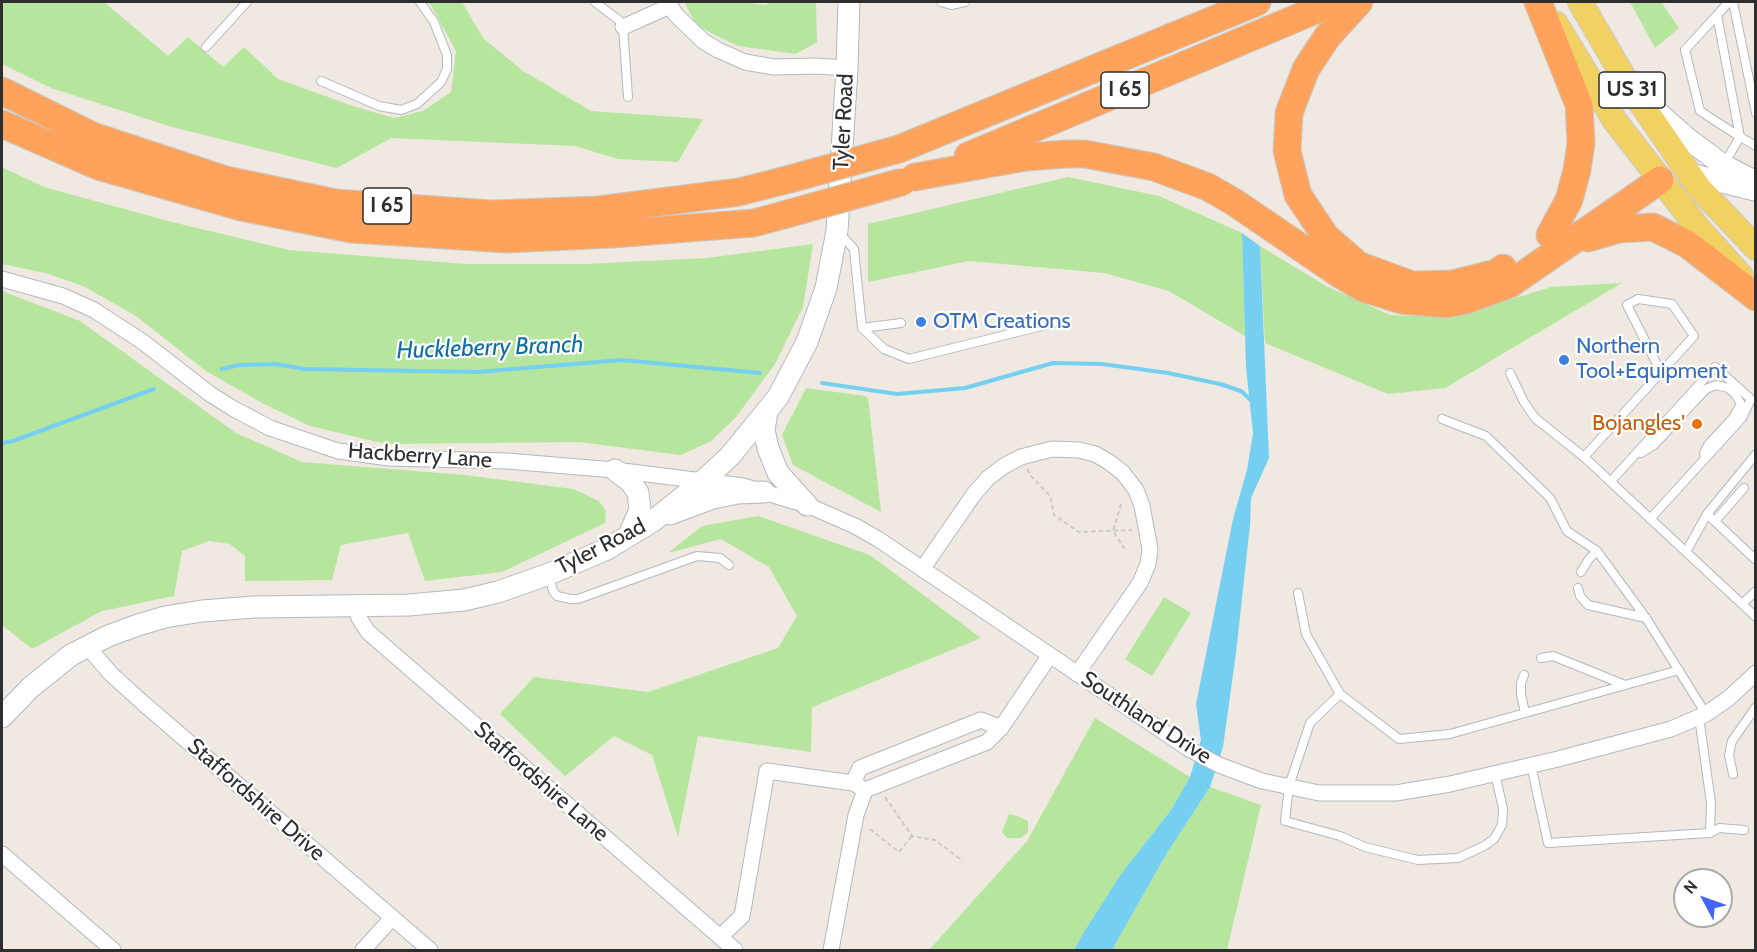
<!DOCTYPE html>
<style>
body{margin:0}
#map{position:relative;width:1757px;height:952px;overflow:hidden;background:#efe9e1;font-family:Cabin,sans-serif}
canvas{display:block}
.frame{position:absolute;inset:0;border:3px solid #2e2e2e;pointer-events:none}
.north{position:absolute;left:1673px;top:868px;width:60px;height:60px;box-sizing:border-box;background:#fff;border:2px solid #ababab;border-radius:50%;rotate:311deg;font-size:16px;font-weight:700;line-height:24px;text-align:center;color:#2e2e2e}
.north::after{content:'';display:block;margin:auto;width:21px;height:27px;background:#4264fb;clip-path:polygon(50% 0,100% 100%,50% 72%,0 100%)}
</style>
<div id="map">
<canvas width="1757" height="952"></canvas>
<div class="frame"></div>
<div class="north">N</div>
</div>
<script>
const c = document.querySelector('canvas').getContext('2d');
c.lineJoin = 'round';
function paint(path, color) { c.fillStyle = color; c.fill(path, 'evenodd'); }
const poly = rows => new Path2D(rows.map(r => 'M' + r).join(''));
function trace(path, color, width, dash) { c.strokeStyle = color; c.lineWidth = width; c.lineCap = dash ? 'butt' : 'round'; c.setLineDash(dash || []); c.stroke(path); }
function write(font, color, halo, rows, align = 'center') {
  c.font = font + ' Cabin,sans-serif'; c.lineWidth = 4.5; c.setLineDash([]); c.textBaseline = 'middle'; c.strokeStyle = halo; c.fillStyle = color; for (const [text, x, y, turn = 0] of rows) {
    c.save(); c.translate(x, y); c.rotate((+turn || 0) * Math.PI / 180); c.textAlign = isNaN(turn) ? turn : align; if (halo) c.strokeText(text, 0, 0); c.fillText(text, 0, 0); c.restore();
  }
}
paint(poly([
 [2,2,104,2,168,56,188,37,223,67,244,47,278,79,356,107,394,118,423,111,451,92,456,51,429,2,462,2,483,38,523,71,591,111,703,119,678,162,618,159,575,146,391,138,337,168,172,127,51,88,2,64],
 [684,2,741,2,765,5,773,2,816,2,817,42,796,54,738,46,697,26],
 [1630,2,1661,2,1679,28,1655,48],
 [2,167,44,187,172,222,289,250,465,264,586,264,707,258,813,244,803,307,775,364,736,417,711,441,681,455,579,442,386,444,310,426,262,403,206,371,136,316,83,286,45,273,2,264],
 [1068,177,1159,196,1242,233,1245,336,1169,291,1104,273,969,261,868,282,868,224],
 [1260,246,1326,286,1390,315,1454,317,1551,287,1622,283,1445,388,1388,394,1265,343],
 [2,291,80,321,236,433,302,462,465,475,573,489,599,501,606,511,605,523,502,572,425,581,408,533,341,545,332,580,245,581,245,556,230,544,209,541,182,551,174,596,102,611,32,649,2,625],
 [806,388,865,396,868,398,881,512,793,465,782,435],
 [758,516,870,555,981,638,812,707,811,752,698,736,678,837,652,755,614,736,565,776,500,714,534,677,648,692,778,648,797,616,769,567,721,539,668,553,702,526],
 [1164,597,1191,613,1152,676,1125,659],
 [1095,718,1190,777,1171,810,1121,874,1084,932,1074,950,929,950,1027,841],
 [1210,787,1261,805,1227,950,1112,950,1167,853],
 [1009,814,1017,816,1028,821,1028,832,1021,838,1007,838,1002,832]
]), '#b6e59e');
paint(poly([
 [1242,233,1260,246,1269,458,1251,498,1250,525,1236,653,1223,747,1210,787,1167,853,1112,950,1074,950,1084,932,1121,874,1171,810,1190,777,1201,740,1196,704,1233,519,1247,470,1253,433,1246,367]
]), '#75cff0');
trace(poly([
 [222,369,239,365,276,364,304,369,477,372,622,360,760,373],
 [822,383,897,394,965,388,1053,363,1102,364,1168,373,1220,384,1241,391,1253,402],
 [2,443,13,441,154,389]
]), '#75cff0', 4);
const lane = poly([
 [595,2,620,21,623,27,628,97],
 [941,2,951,5,965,2],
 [1733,2,1756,113],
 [1717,15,1729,2],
 [206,47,247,2],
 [321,81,379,106,401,110,417,104,441,82,447,69,447,55,434,22,420,2],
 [1724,164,1740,137,1700,111,1685,50,1717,15,1740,137,1756,146],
 [841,235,854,249,862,328,884,349,909,359,1058,322],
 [862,328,901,323],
 [1661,372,1627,305,1638,299,1672,304,1694,336,1584,457,1756,617],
 [1510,373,1524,402,1535,418,1584,457],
 [1442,419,1486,436,1550,498,1567,531,1597,551,1646,618,1706,714],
 [1641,453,1654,445,1706,389,1716,385,1728,388,1735,394,1741,404,1733,418,1708,445,1704,453,1705,458],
 [1611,481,1715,367,1751,399,1742,418,1650,519],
 [1707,514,1756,560],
 [1715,521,1744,488],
 [1686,552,1707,514,1756,454],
 [1581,572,1589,559,1597,551],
 [549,576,553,591,557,596,571,599,578,599,697,556,720,558,729,565],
 [1578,588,1580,596,1588,605,1646,618],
 [1298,593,1306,634,1340,694],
 [1742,604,1756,591],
 [1541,658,1553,656,1625,685],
 [1524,675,1521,683,1521,694,1525,713],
 [1531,765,1548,843,1710,833,1711,803,1699,717],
 [1495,773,1503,809,1502,825,1494,839,1484,846,1458,858,1418,860,1365,847,1340,836,1285,821,1289,786,1310,723,1340,694,1399,739,1450,734,1679,670],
 [1733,774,1729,755,1732,741,1756,707],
 [1710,833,1719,828,1744,830]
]);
const street = poly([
 [668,2,676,15,703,41,718,50,745,62,774,67,816,66,847,68],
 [623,27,670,6],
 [2,279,63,296,94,310,143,342,210,394,234,409,270,428,338,451,389,458,507,461,615,470,743,486,807,505,855,526,878,539,1189,749,1219,765,1262,781,1319,793,1396,793,1450,784,1558,759,1671,729,1706,714,1729,698,1756,673],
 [923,568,974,494,988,478,1004,466,1021,457,1052,449,1079,450,1095,454,1109,462,1123,473,1136,490,1142,506,1150,549,1148,564,1140,583,1077,674],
 [356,607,359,618,368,632,735,950],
 [87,646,111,674,143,703,430,950],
 [1001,728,1050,655],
 [853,783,860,768,981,720,1001,728,987,742,865,790],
 [2,854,113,950],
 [720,937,742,916,767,771,853,783,860,787],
 [363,950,392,918],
 [831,950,856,815,865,790]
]);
const secondary = poly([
 [1645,101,1688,139,1723,165,1756,182],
 [1690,174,1755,190],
 [767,411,764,430,768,448,778,473,807,505],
 [615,470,631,482,638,493,640,510,629,535],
 [670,514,713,498,738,493,764,492],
 [2,717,31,687,71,655,108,636,138,625,165,617,202,611,254,607,409,605,464,600,498,592,549,574,607,549,653,521,703,481,730,456,778,397,807,342,826,288,837,231,847,68,849,2]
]);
const primary = poly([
 [1580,2,1629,86,1699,188,1756,248],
 [1556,24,1615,121,1699,229,1741,276]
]);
const highway = poly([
 [1359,2,1327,37,1306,69,1289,113,1287,151,1298,195,1326,237,1358,265,1412,285,1452,284,1496,273,1503,268],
 [1538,2,1579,105,1581,143,1577,170,1569,200,1550,235],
 [2,91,93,136,226,180,336,203,492,214,598,210,739,192,790,179],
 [2,124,98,166,241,207,351,229,507,239,613,234,754,223,787,214],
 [899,149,1257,2],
 [968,156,1335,2],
 [915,177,1026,157,1067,154,1085,154,1154,167,1208,187,1234,202,1341,275,1363,288,1401,300,1446,304,1466,300,1510,284,1660,180],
 [1588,238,1619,229,1653,227,1687,244,1756,297]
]);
trace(lane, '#b4b7c1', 10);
trace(street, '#b4b7c1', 17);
trace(secondary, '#b4b7c1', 23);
trace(primary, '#c9c9c9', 26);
trace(highway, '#c9c9c9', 29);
trace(poly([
 [1027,469,1031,476,1050,496,1054,515,1079,532,1132,530],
 [1121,504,1113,531,1124,548,1128,550],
 [885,797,912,836,935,840,963,861],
 [870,829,899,852,912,836]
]), '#c9c9c9', 2, [4.5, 3]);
trace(lane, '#fff', 8);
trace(street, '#fff', 15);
trace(secondary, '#fff', 21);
trace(primary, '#f2d163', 24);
trace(highway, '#ffa35c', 27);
const highwayBridge = poly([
 [790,179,899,149],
 [787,214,902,182]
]);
trace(highwayBridge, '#c9c9c9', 29, []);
trace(highwayBridge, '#ffa35c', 27);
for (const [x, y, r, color] of [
 [921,322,6,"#3f7fe0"],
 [1564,360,6,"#3f7fe0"],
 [1697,424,6,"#e8710a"]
]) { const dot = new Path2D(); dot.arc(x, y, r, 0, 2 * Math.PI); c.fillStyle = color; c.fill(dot); trace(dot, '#fff', 2); }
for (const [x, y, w] of [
 [1125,90,48],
 [1632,90,66],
 [387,206,48]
]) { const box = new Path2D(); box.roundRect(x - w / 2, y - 18, w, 36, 4.5); c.fillStyle = '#fff'; c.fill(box); trace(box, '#2e2e2e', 1.5); }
write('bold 21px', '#2e2e2e', null, [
 ["I 65",1125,90],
 ["US 31",1632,90],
 ["I 65",387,206]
]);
write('22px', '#2e2e2e', '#fff', [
 ["Tyler Road",844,122,-87],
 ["Hackberry Lane",420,456,4],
 ["Tyler Road",601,547,-27],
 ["Southland Drive",1146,718,33],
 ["Staffordshire Lane",541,782,41],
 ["Staffordshire Drive",256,800,41]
]);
write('22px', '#366cbe', '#fff', [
 ["OTM Creations",933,322],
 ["Northern",1576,347],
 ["Tool+Equipment",1576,372]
], 'left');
write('22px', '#c56008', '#fff', [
 ["Bojangles'",1685,424]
], 'right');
write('italic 24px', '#0d6fa3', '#fff', [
 ["Huckleberry Branch",490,348,-2]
]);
</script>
